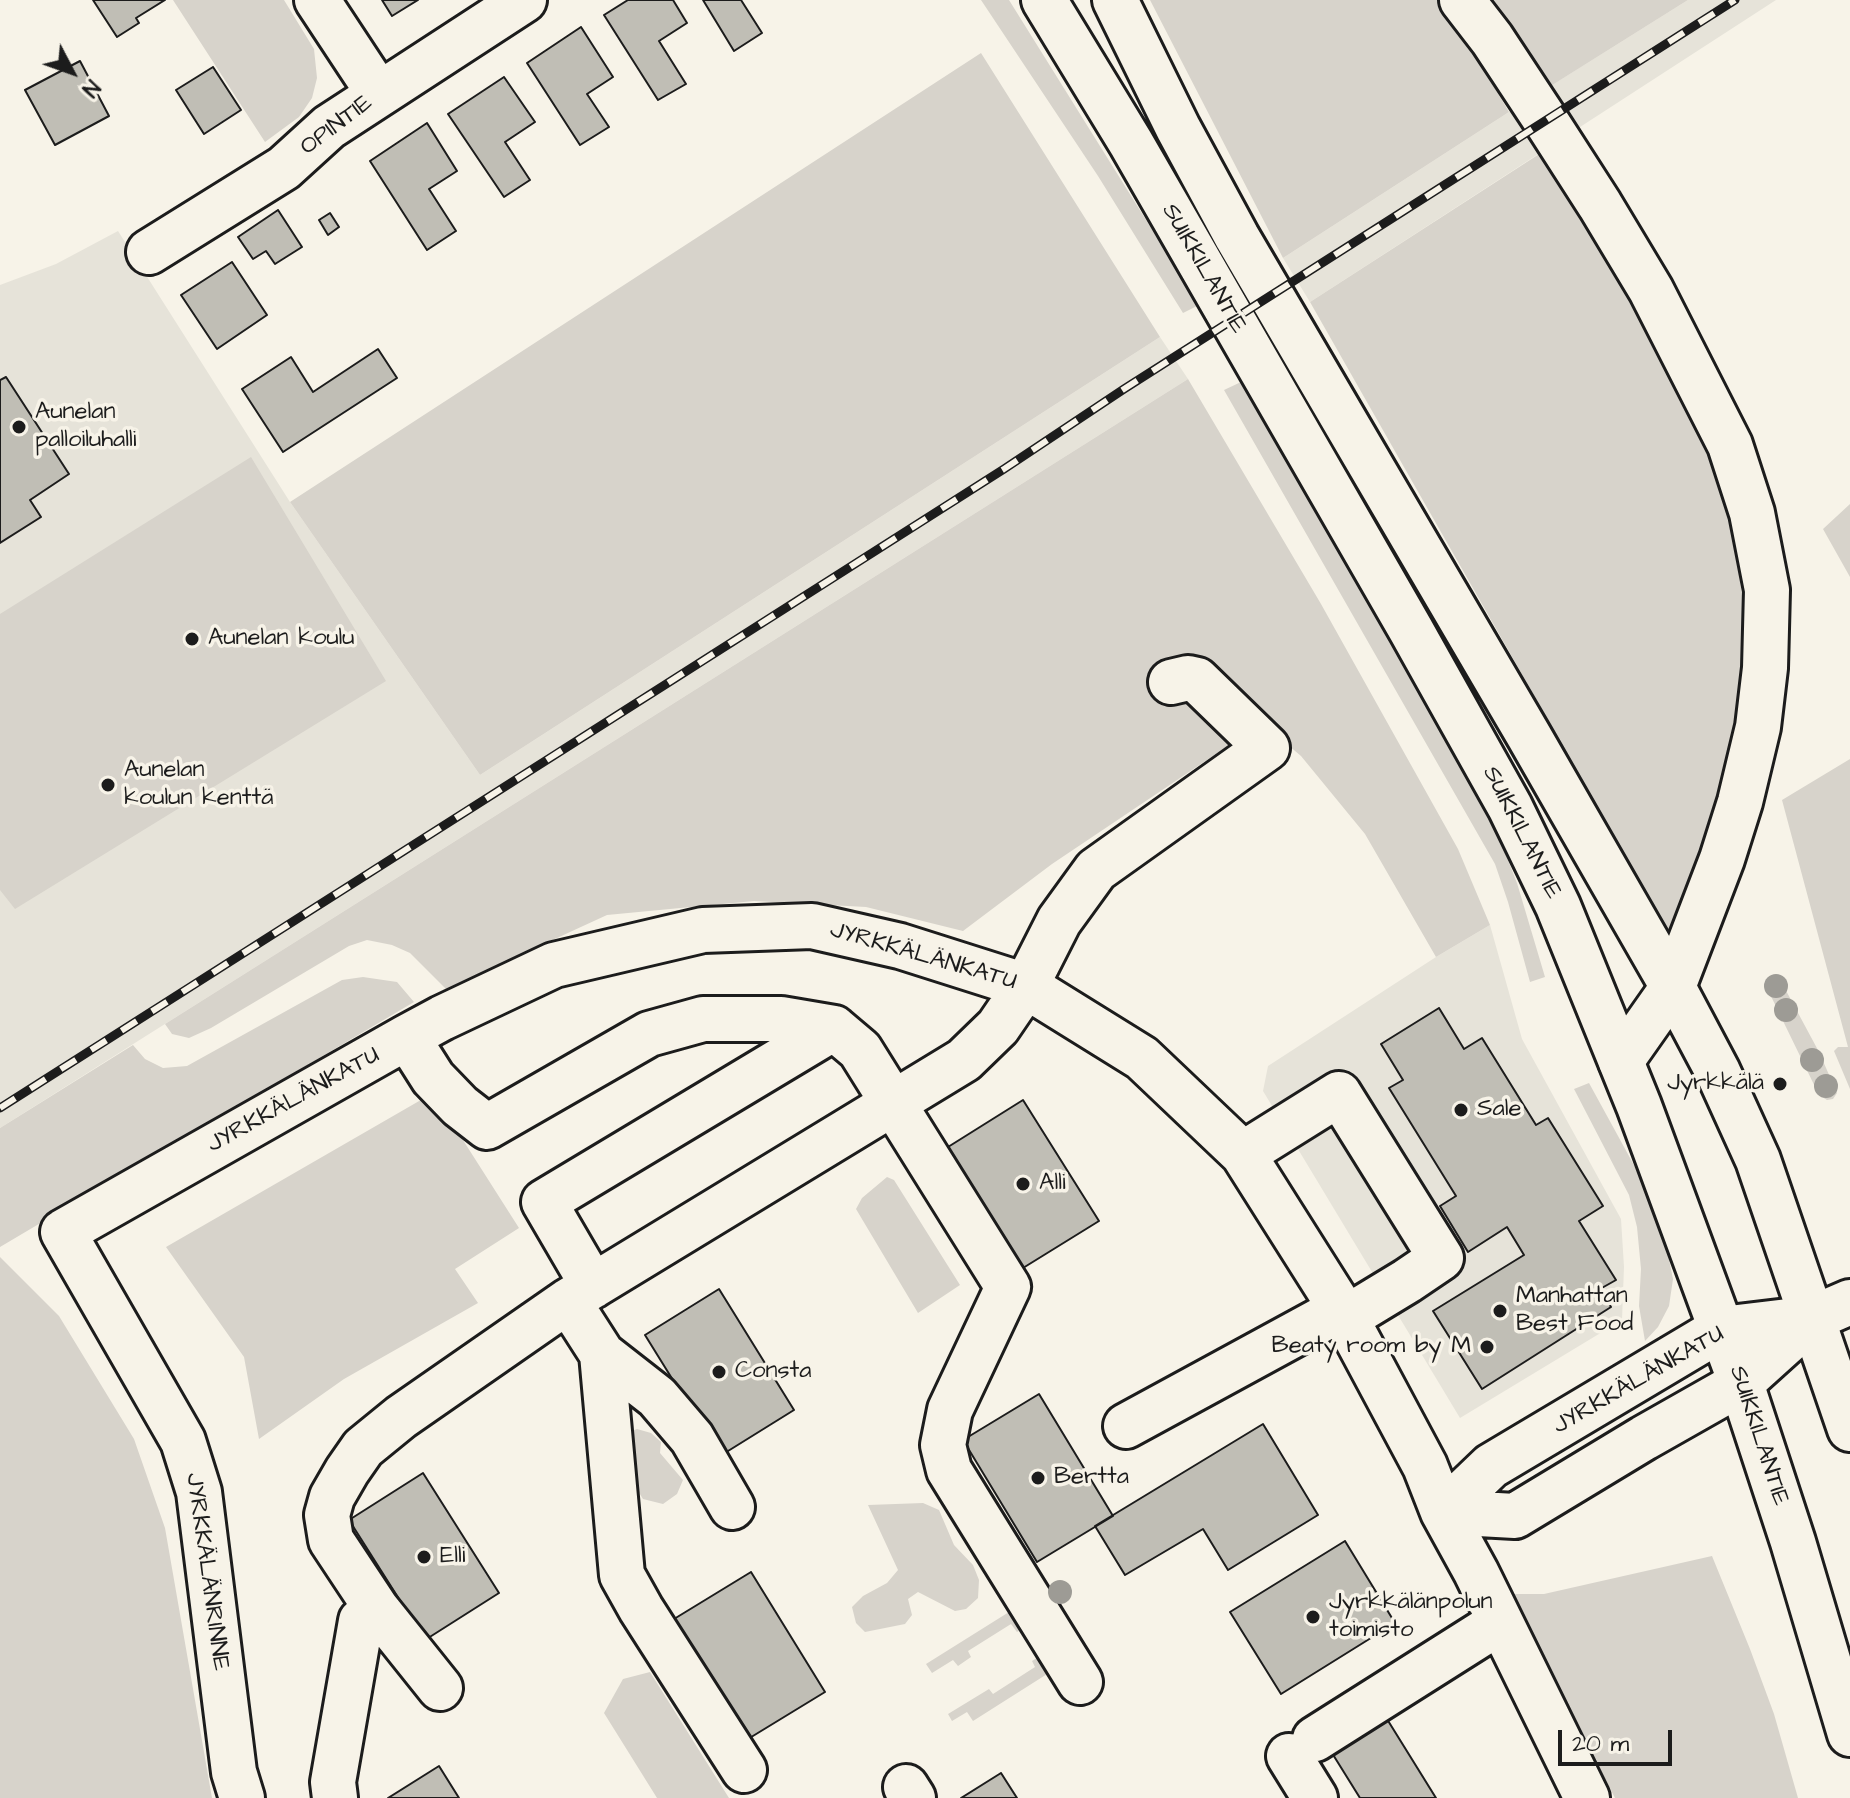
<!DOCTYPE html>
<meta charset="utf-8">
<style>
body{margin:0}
#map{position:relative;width:1850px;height:1798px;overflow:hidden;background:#f7f3e8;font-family:"Architects Daughter",sans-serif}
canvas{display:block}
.north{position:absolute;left:32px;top:32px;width:80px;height:80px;-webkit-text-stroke:6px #f7f3e8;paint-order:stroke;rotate:131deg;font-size:22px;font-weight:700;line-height:32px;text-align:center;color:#1c1c1c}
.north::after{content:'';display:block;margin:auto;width:28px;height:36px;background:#1c1c1c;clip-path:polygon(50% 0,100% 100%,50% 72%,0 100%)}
.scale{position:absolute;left:1558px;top:1730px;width:114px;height:36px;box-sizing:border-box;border:4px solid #1c1c1c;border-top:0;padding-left:10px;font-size:24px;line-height:28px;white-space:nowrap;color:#1c1c1c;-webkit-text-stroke:6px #f7f3e8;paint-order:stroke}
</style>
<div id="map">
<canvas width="1850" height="1798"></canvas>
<div class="north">N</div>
<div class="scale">20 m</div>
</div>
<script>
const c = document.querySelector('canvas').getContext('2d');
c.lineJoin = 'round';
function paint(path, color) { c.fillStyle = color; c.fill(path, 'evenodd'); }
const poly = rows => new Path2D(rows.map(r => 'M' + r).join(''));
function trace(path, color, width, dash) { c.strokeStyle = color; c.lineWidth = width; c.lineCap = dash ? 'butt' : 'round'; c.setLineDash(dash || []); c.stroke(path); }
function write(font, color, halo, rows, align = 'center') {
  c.font = font + ' "Architects Daughter",sans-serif'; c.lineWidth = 7; c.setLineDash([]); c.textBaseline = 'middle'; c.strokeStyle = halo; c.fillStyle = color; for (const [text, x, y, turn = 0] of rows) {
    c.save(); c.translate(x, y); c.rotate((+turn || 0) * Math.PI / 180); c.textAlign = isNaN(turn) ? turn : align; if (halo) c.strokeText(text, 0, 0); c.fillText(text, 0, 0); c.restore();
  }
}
paint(poly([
 [1688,0,1776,0,1310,302,1283,258,1509,112],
 [118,231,290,502,480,775,1160,337,1188,379,0,1128,0,285,56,264],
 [1490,925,1522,1039,1621,1219,1624,1267,1622,1320,1460,1418,1263,1091,1268,1066,1436,957]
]), '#e6e3d9');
paint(poly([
 [173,0,284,0,314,49,317,78,312,98,299,117,265,142],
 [981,0,1009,0,1199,305,1183,313,1098,176],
 [1150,0,1438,0,1450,13,1509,112,1283,258],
 [1480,0,1688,0,1546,89],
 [981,53,1160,337,480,775,290,502],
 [1547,149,1635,293,1696,420,1731,514,1743,603,1744,724,1724,814,1671,936,1310,302],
 [1188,379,1321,604,1458,849,1490,925,1436,957,1365,834,1301,756,1262,723,1052,864,963,931,866,907,754,901,607,915,446,989,410,953,392,945,367,940,349,946,211,1028,189,1038,172,1034,165,1024],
 [1241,382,1459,761,1498,835,1517,883,1545,977,1530,982,1508,902,1495,864,1224,390],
 [251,457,386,681,15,909,0,890,0,614],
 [1850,504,1850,577,1823,529],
 [1850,759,1850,1089,1834,1051,1838,1047,1848,1047,1782,800],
 [363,977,397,982,414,1002,0,1247,0,1128,133,1045,145,1059,163,1068,187,1066,342,980],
 [1773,978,1778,978,1783,985,1819,1052,1837,1093,1833,1099,1827,1100,1819,1095,1767,988,1767,980],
 [1589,1083,1635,1167,1665,1240,1673,1279,1669,1306,1658,1327,1645,1341,1639,1306,1641,1269,1637,1227,1629,1195,1574,1089],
 [433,1093,519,1228,455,1269,478,1303,344,1379,259,1439,244,1357,166,1247],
 [887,1177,894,1180,960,1285,918,1313,856,1209,862,1198],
 [0,1257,59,1316,134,1439,165,1528,212,1798,0,1798],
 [637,1429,651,1433,661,1442,660,1453,683,1480,677,1494,663,1504,643,1499,628,1475,629,1432],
 [923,1503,939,1510,954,1545,973,1565,979,1580,978,1598,966,1609,955,1611,918,1592,908,1599,912,1615,905,1624,865,1632,856,1623,852,1607,863,1596,887,1583,898,1570,868,1505],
 [1712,1556,1750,1649,1774,1714,1798,1798,1615,1798,1511,1594,1544,1594],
 [1017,1607,1028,1625,1017,1632,1011,1624,968,1651,971,1657,958,1666,953,1660,932,1673,926,1664],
 [1045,1653,1055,1669,973,1721,967,1712,952,1721,948,1714,989,1689,993,1694,1035,1667,1032,1661],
 [650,1672,729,1798,657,1798,604,1713,623,1679]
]), '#d7d3cb');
const building = poly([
 [93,0,165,0,136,18,139,23,117,37,93,0],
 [382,0,418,0,392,16,382,0],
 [628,0,673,0,687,23,659,41,686,84,658,100,604,15,628,0],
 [703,0,741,0,762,33,734,51,703,0],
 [581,27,613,77,587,94,609,127,580,145,527,63,581,27],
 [80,61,109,116,55,145,25,90,80,61],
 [213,67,241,110,204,134,176,90,213,67],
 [504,77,535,122,505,142,530,180,504,197,448,114,504,77],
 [427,123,457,171,429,189,456,231,427,250,370,161,427,123],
 [278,210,302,247,275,264,266,251,253,259,238,237,278,210],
 [330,213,339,227,328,235,319,220,330,213],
 [232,262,267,315,217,349,181,295,232,262],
 [378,349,397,378,283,452,242,389,291,357,313,392,378,349],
 [6,377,69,474,30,500,41,517,0,543,0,380,6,377],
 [1439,1008,1464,1049,1482,1038,1536,1125,1548,1118,1603,1206,1579,1221,1616,1280,1600,1289,1611,1307,1482,1389,1433,1311,1524,1255,1507,1227,1468,1252,1440,1206,1456,1196,1389,1088,1403,1080,1381,1044,1439,1008],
 [1023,1100,1099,1221,1023,1268,948,1147,1023,1100],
 [719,1289,794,1410,720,1456,645,1335,719,1289],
 [1039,1394,1113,1516,1037,1562,963,1440,1039,1394],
 [1263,1424,1318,1515,1228,1570,1203,1529,1125,1575,1095,1526,1263,1424],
 [423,1473,499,1593,425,1640,349,1520,423,1473],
 [1345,1541,1395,1623,1281,1694,1230,1612,1345,1541],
 [751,1572,825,1692,748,1739,674,1619,751,1572],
 [1382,1711,1436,1798,1360,1798,1327,1745,1382,1711],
 [439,1766,459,1798,388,1798,439,1766],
 [1001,1773,1017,1798,961,1798,1001,1773]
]);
paint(building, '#c0beb5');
trace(building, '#1c1c1c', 2);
const minor = poly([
 [317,0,379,94],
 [1462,0,1492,39,1546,121,1600,205,1651,290,1730,445,1752,513,1767,590,1765,668,1758,727,1740,802,1722,859,1673,987,1621,1061],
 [149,252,284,168,329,127,524,0],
 [407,1037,433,1078,460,1106,487,1127,649,1034,703,1019,781,1019,834,1028],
 [1243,1154,1339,1094,1441,1258,1407,1281,1346,1318],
 [593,1286,544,1202,834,1028,860,1050,1008,1287,950,1410,943,1445,949,1470,1080,1682],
 [568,1301,602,1354,622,1575,641,1609,744,1770],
 [602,1354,657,1397,692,1438,732,1507],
 [1126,1426,1341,1309],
 [1443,1512,1491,1466,1721,1329,1813,1318,1850,1302],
 [1443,1512,1515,1516,1644,1438,1741,1383,1813,1318],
 [440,1688,376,1608,331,1540,327,1515,332,1497,347,1471,363,1448,401,1417,568,1301,964,1060,998,1027,1026,986,1059,921,1096,870,1267,748,1197,680,1188,678,1171,682],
 [1315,1739,1500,1622],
 [1289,1756,1315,1798],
 [906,1787,913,1798],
 [242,1798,234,1772,199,1492,183,1441,63,1232,407,1037,442,1018,554,965,703,930,812,926,900,946,1026,986,1142,1058,1243,1154,1341,1309,1425,1466,1443,1512,1476,1572,1587,1798],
 [335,1798,333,1782,361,1621,376,1608]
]);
const major = poly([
 [1044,0,1131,143,1411,630,1510,807,1558,906,1639,1106,1741,1383,1793,1542,1850,1734],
 [1115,0,1178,128,1237,237,1529,736,1673,987,1718,1072,1758,1160,1850,1429]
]);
trace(minor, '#1c1c1c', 50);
trace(major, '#1c1c1c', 50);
trace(minor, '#f7f3e8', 44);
trace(major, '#f7f3e8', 44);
const rail = poly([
 [0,1108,1004,469,1124,389,1735,0]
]);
trace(rail, '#1c1c1c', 9);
trace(rail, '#f7f3e8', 6, [18]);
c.fillStyle = '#9d9b95';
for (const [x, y] of [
 [1776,986],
 [1786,1010],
 [1812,1060],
 [1826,1086],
 [1060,1592]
]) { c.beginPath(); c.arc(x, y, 12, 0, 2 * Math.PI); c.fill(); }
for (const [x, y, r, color] of [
 [19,427,8,"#1c1c1c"],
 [192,639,8,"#1c1c1c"],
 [108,785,8,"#1c1c1c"],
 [1780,1084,8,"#1c1c1c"],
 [1461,1110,8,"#1c1c1c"],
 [1023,1184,8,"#1c1c1c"],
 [1500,1311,8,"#1c1c1c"],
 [1487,1347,8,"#1c1c1c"],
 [719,1372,8,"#1c1c1c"],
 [1038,1478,8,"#1c1c1c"],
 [424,1557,8,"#1c1c1c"],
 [1313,1617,8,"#1c1c1c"]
]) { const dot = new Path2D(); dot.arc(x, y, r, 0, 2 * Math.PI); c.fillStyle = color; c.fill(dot); trace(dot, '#f7f3e8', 3); }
write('24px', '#1c1c1c', '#f7f3e8', [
 ["OPINTIE",337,126,-37],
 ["SUIKKILANTIE",1203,269,60],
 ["SUIKKILANTIE",1521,833,63],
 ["JYRKKÄLÄNKATU",923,957,16],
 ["JYRKKÄLÄNKATU",294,1101,-29],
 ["JYRKKÄLÄNKATU",1639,1381,-30],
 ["SUIKKILANTIE",1758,1436,72],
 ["JYRKKÄLÄNRINNE",206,1572,82]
]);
write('24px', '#1c1c1c', '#f7f3e8', [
 ["Aunelan",35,413],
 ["palloiluhalli",35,441],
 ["Aunelan koulu",208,639],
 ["Aunelan",124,771],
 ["koulun kenttä",124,799],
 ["Jyrkkälä",1764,1084,"right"],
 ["Sale",1477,1110],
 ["Alli",1039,1184],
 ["Manhattan",1516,1297],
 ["Best Food",1516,1325],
 ["Beaty room by M",1471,1347,"right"],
 ["Consta",735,1372],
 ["Bertta",1054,1478],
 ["Elli",440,1557],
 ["Jyrkkälänpolun",1329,1603],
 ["toimisto",1329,1631]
], 'left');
</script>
